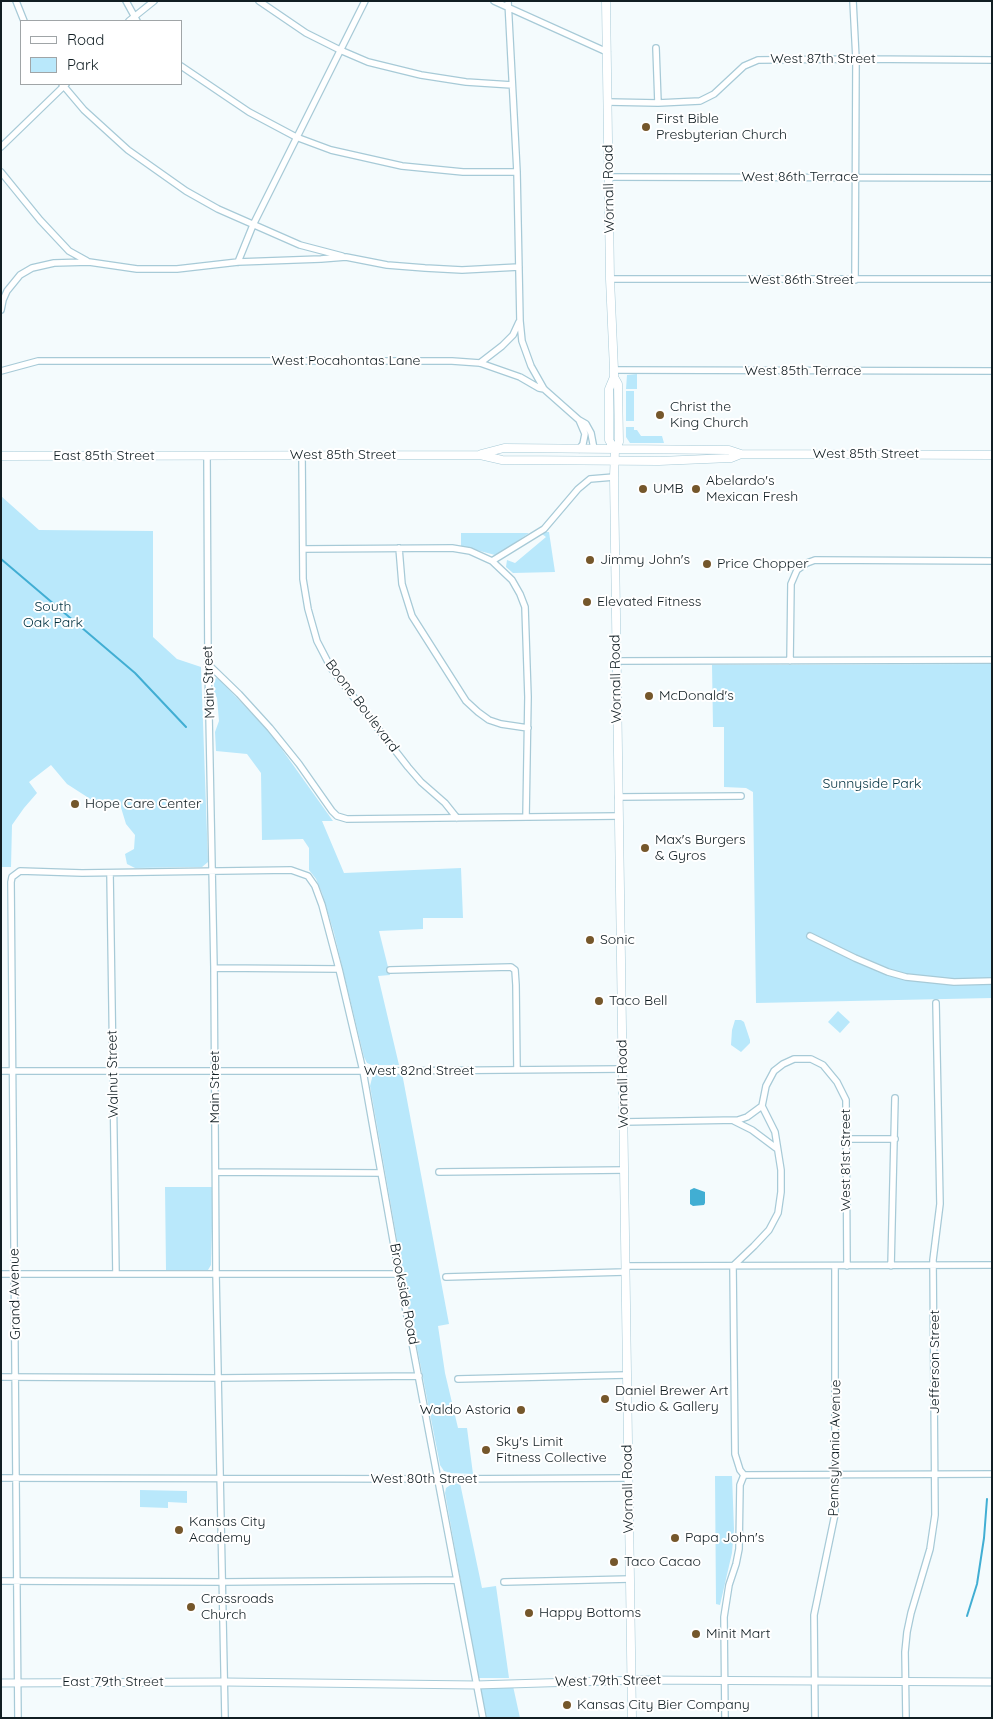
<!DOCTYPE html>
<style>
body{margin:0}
#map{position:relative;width:993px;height:1719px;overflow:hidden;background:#f4fbfd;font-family:Quicksand,sans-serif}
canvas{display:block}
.frame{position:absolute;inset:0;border:2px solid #111e23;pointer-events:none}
.legend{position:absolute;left:20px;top:20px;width:162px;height:65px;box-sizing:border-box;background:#fff;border:1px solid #a0a5a7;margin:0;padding:6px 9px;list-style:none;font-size:15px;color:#111e23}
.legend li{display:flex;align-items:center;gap:10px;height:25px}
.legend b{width:25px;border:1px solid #a0a5a7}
</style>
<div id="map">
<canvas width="993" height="1719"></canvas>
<div class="frame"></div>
<ul class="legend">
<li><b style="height:6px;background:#fff"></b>Road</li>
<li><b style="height:14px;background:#b9e8fb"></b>Park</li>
</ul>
</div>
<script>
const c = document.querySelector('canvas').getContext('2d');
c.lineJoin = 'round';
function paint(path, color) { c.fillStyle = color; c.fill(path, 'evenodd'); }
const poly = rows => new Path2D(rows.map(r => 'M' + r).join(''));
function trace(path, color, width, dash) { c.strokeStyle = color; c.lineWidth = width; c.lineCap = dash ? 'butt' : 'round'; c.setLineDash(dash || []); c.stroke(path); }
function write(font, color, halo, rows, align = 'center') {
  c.font = font + ' Quicksand,sans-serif'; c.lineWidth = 4; c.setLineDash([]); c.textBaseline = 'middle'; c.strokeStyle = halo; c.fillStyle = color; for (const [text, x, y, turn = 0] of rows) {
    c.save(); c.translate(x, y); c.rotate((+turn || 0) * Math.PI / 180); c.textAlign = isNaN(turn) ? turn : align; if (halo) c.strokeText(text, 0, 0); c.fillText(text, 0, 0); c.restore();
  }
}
paint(poly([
 [637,374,637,389,626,389,627,375],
 [626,391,634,391,634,421,626,421],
 [626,427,634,427,634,430,637,430,641,436,662,436,664,443,630,443,626,437],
 [1,496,39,530,153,531,153,637,177,659,201,667,208,862,202,867,135,868,127,864,125,854,134,849,135,835,126,824,119,801,95,802,67,784,51,765,29,782,37,793,24,808,12,825,11,867,1,867],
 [542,532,549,532,555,572,513,573,506,567,507,560,515,563,546,537,542,534],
 [461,533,529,533,500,553,495,555,461,546],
 [992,664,992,998,756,1003,753,792,746,788,724,787,724,727,713,727,712,665],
 [216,678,219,679,271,734,333,821,322,821,344,873,461,868,463,918,423,918,423,929,379,931,390,975,378,976,399,1065,372,1065,367,1063,364,1057,334,933,322,893,316,879,309,870,309,848,303,839,262,840,261,773,247,754,216,751,215,732,219,721,217,698,214,692,214,681],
 [838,1011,850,1022,840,1033,828,1022],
 [735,1020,741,1020,744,1022,750,1040,750,1043,741,1052,731,1045,732,1030],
 [379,1073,402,1073,449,1324,438,1326,445,1373,458,1428,467,1428,473,1474,451,1473,444,1471,440,1465,406,1291,370,1086,373,1074],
 [165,1187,213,1187,211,1265,208,1270,166,1270],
 [715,1476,732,1476,734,1529,732,1553,720,1605,716,1604],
 [460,1483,482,1588,496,1586,509,1678,479,1678,477,1672,445,1493,446,1488,452,1484],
 [140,1490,187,1491,187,1503,168,1502,168,1508,140,1507],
 [513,1686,520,1718,487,1718,480,1689,487,1687]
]), '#b9e8fb');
paint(poly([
 [694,1188,705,1192,705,1203,704,1205,693,1206,690,1204,690,1190]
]), '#41aed3');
trace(poly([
 [1,559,135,673,186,727],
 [967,1616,977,1584,984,1538,987,1499]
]), '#41aed3', 2);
const minor = poly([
 [16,1,24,21],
 [126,1,137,21],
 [259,1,306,33,340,50,368,62,421,75,466,82,512,85],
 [494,1,607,52],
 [508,1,517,172,520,321,522,341,531,366,544,389,579,420,586,424,591,433,594,449],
 [853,1,856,59,855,280],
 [129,21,154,1],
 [656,48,658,103],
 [181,66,249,112,296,137,331,150,402,166,463,172,517,172],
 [62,84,84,110,128,150,186,191,218,209,300,245,342,256],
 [608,102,658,103,700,101,714,94,744,66,758,60,856,59,992,60],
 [1,147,66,84],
 [1,172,40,220,69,251,87,261],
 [609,177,992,178],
 [238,262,253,225,365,1],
 [610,279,992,279],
 [1,310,3,300,7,291,20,275,32,268,54,263,89,262,137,269,177,269,238,262,321,259,346,257,387,265,425,268,462,270,519,267],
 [480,363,502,346,513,335,519,322],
 [614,370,992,371],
 [1,371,38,361,452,361,480,363,520,377,539,388,544,389],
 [579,449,583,444,585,434,579,420],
 [302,455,303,579,308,609,317,641,331,668,408,767,421,782,445,803,457,818],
 [207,456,208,664,214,968,216,1274,225,1718],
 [399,548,402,584,412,616,466,701,478,712,489,720,501,724,528,728],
 [303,549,452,548,470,551,492,561,544,529,578,489,590,479,614,477],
 [492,561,512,580,520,594,525,607,528,697,526,817],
 [616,661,992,660],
 [790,661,791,584,797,570,807,563,815,560,992,561],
 [208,664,239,694,270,728,299,764,332,811,337,816,347,819,618,816],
 [618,797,741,796],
 [110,873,116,1274],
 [810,936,855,958,888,972,906,977,954,982,992,981],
 [214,968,339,969],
 [390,970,511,967,515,970,516,985,517,1070],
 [1,1071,384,1071,622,1069],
 [734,1121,752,1130,776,1148],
 [623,1122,738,1120,747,1117,762,1106],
 [847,1139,895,1139],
 [216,1172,381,1173],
 [439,1172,624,1170],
 [625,1266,992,1265],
 [891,1266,895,1098],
 [1,1274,399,1274],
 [446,1277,625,1272],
 [1,1377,218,1378,419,1376],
 [458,1379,626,1375],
 [744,1475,992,1474],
 [1,1478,439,1479,628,1478],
 [1,1581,222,1582,456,1580],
 [504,1582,630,1579],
 [18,1718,11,882,12,877,20,871,82,873,291,870,308,876,315,886,322,905,339,969,363,1071,399,1274,483,1718],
 [725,1718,724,1617,729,1585,736,1564,739,1549,740,1485,744,1475,740,1470,735,1454,733,1266,754,1246,769,1230,778,1213,781,1192,781,1170,775,1132,762,1106,766,1086,774,1071,783,1064,794,1059,811,1059,823,1065,837,1082,846,1100,847,1266],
 [815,1718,814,1615,835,1514,835,1266],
 [906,1718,905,1652,907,1632,911,1613,930,1549,935,1515,933,1260,940,1204,936,1003]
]);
const tertiary = poly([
 [1,1683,225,1682,476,1685,641,1680,992,1682]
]);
const secondary = poly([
 [606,1,610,279,614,370,614,377,618,384,619,442,615,450,614,477,632,1718],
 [614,377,609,389,609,440,615,450],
 [481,454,504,448,729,450,741,454],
 [1,456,480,455,502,460,659,461,731,458,741,454,992,455]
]);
trace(minor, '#a7cad7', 8);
trace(tertiary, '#a7cad7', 9);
trace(secondary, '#a7cad7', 9);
trace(minor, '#fff', 5.5);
trace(tertiary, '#fff', 7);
trace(secondary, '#fff', 8);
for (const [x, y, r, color] of [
 [646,127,5,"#75572b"],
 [660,415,5,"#75572b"],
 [643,489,5,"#75572b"],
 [696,489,5,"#75572b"],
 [590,560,5,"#75572b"],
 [707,564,5,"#75572b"],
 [587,602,5,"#75572b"],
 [649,696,5,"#75572b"],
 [75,804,5,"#75572b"],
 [645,848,5,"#75572b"],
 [590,940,5,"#75572b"],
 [599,1001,5,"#75572b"],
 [605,1399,5,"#75572b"],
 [521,1410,5,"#75572b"],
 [486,1450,5,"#75572b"],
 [179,1530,5,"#75572b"],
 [675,1538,5,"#75572b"],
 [614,1562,5,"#75572b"],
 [191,1607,5,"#75572b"],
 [529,1613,5,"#75572b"],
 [696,1634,5,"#75572b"],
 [567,1705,5,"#75572b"]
]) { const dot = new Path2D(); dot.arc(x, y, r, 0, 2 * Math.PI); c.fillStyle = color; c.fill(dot); trace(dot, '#fff', 2); }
write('14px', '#111e23', '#fff', [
 ["West 87th Street",823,59],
 ["West 86th Terrace",800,177],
 ["Wornall Road",609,189,-91],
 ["West 86th Street",801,280],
 ["West Pocahontas Lane",346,361],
 ["West 85th Terrace",803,371],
 ["West 85th Street",866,454],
 ["West 85th Street",343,455],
 ["East 85th Street",104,456],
 ["Wornall Road",616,679,-91],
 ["Main Street",209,682,-92],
 ["Boone Boulevard",362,706,53],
 ["West 82nd Street",419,1071],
 ["Walnut Street",113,1074,-91],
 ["Wornall Road",623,1084,-91],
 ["Main Street",215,1087,-90],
 ["West 81st Street",846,1160,-90],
 ["Grand Avenue",15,1294,-91],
 ["Brookside Road",404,1294,79],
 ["Jefferson Street",935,1362,-90],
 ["Pennsylvania Avenue",835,1448,-89],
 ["West 80th Street",424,1479],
 ["Wornall Road",628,1489,-91],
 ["West 79th Street",608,1681,-1],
 ["East 79th Street",113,1682]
]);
write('14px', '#111e23', '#fff', [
 ["First Bible",656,119],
 ["Presbyterian Church",656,135],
 ["Christ the",670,407],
 ["King Church",670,423],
 ["Abelardo's",706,481],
 ["Mexican Fresh",706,497],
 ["UMB",653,489],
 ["Jimmy John's",600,560],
 ["Price Chopper",717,564],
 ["Elevated Fitness",597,602],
 ["McDonald's",659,696],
 ["Hope Care Center",85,804],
 ["Max's Burgers",655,840],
 ["& Gyros",655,856],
 ["Sonic",600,940],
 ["Taco Bell",609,1001],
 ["Daniel Brewer Art",615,1391],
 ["Studio & Gallery",615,1407],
 ["Waldo Astoria",511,1410,"right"],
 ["Sky's Limit",496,1442],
 ["Fitness Collective",496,1458],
 ["Kansas City",189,1522],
 ["Academy",189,1538],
 ["Papa John's",685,1538],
 ["Taco Cacao",624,1562],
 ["Crossroads",201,1599],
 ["Church",201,1615],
 ["Happy Bottoms",539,1613],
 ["Minit Mart",706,1634],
 ["Kansas City Bier Company",577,1705]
], 'left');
write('14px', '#003140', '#fff', [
 ["South",53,607],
 ["Oak Park",53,623],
 ["Sunnyside Park",872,784]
]);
</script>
